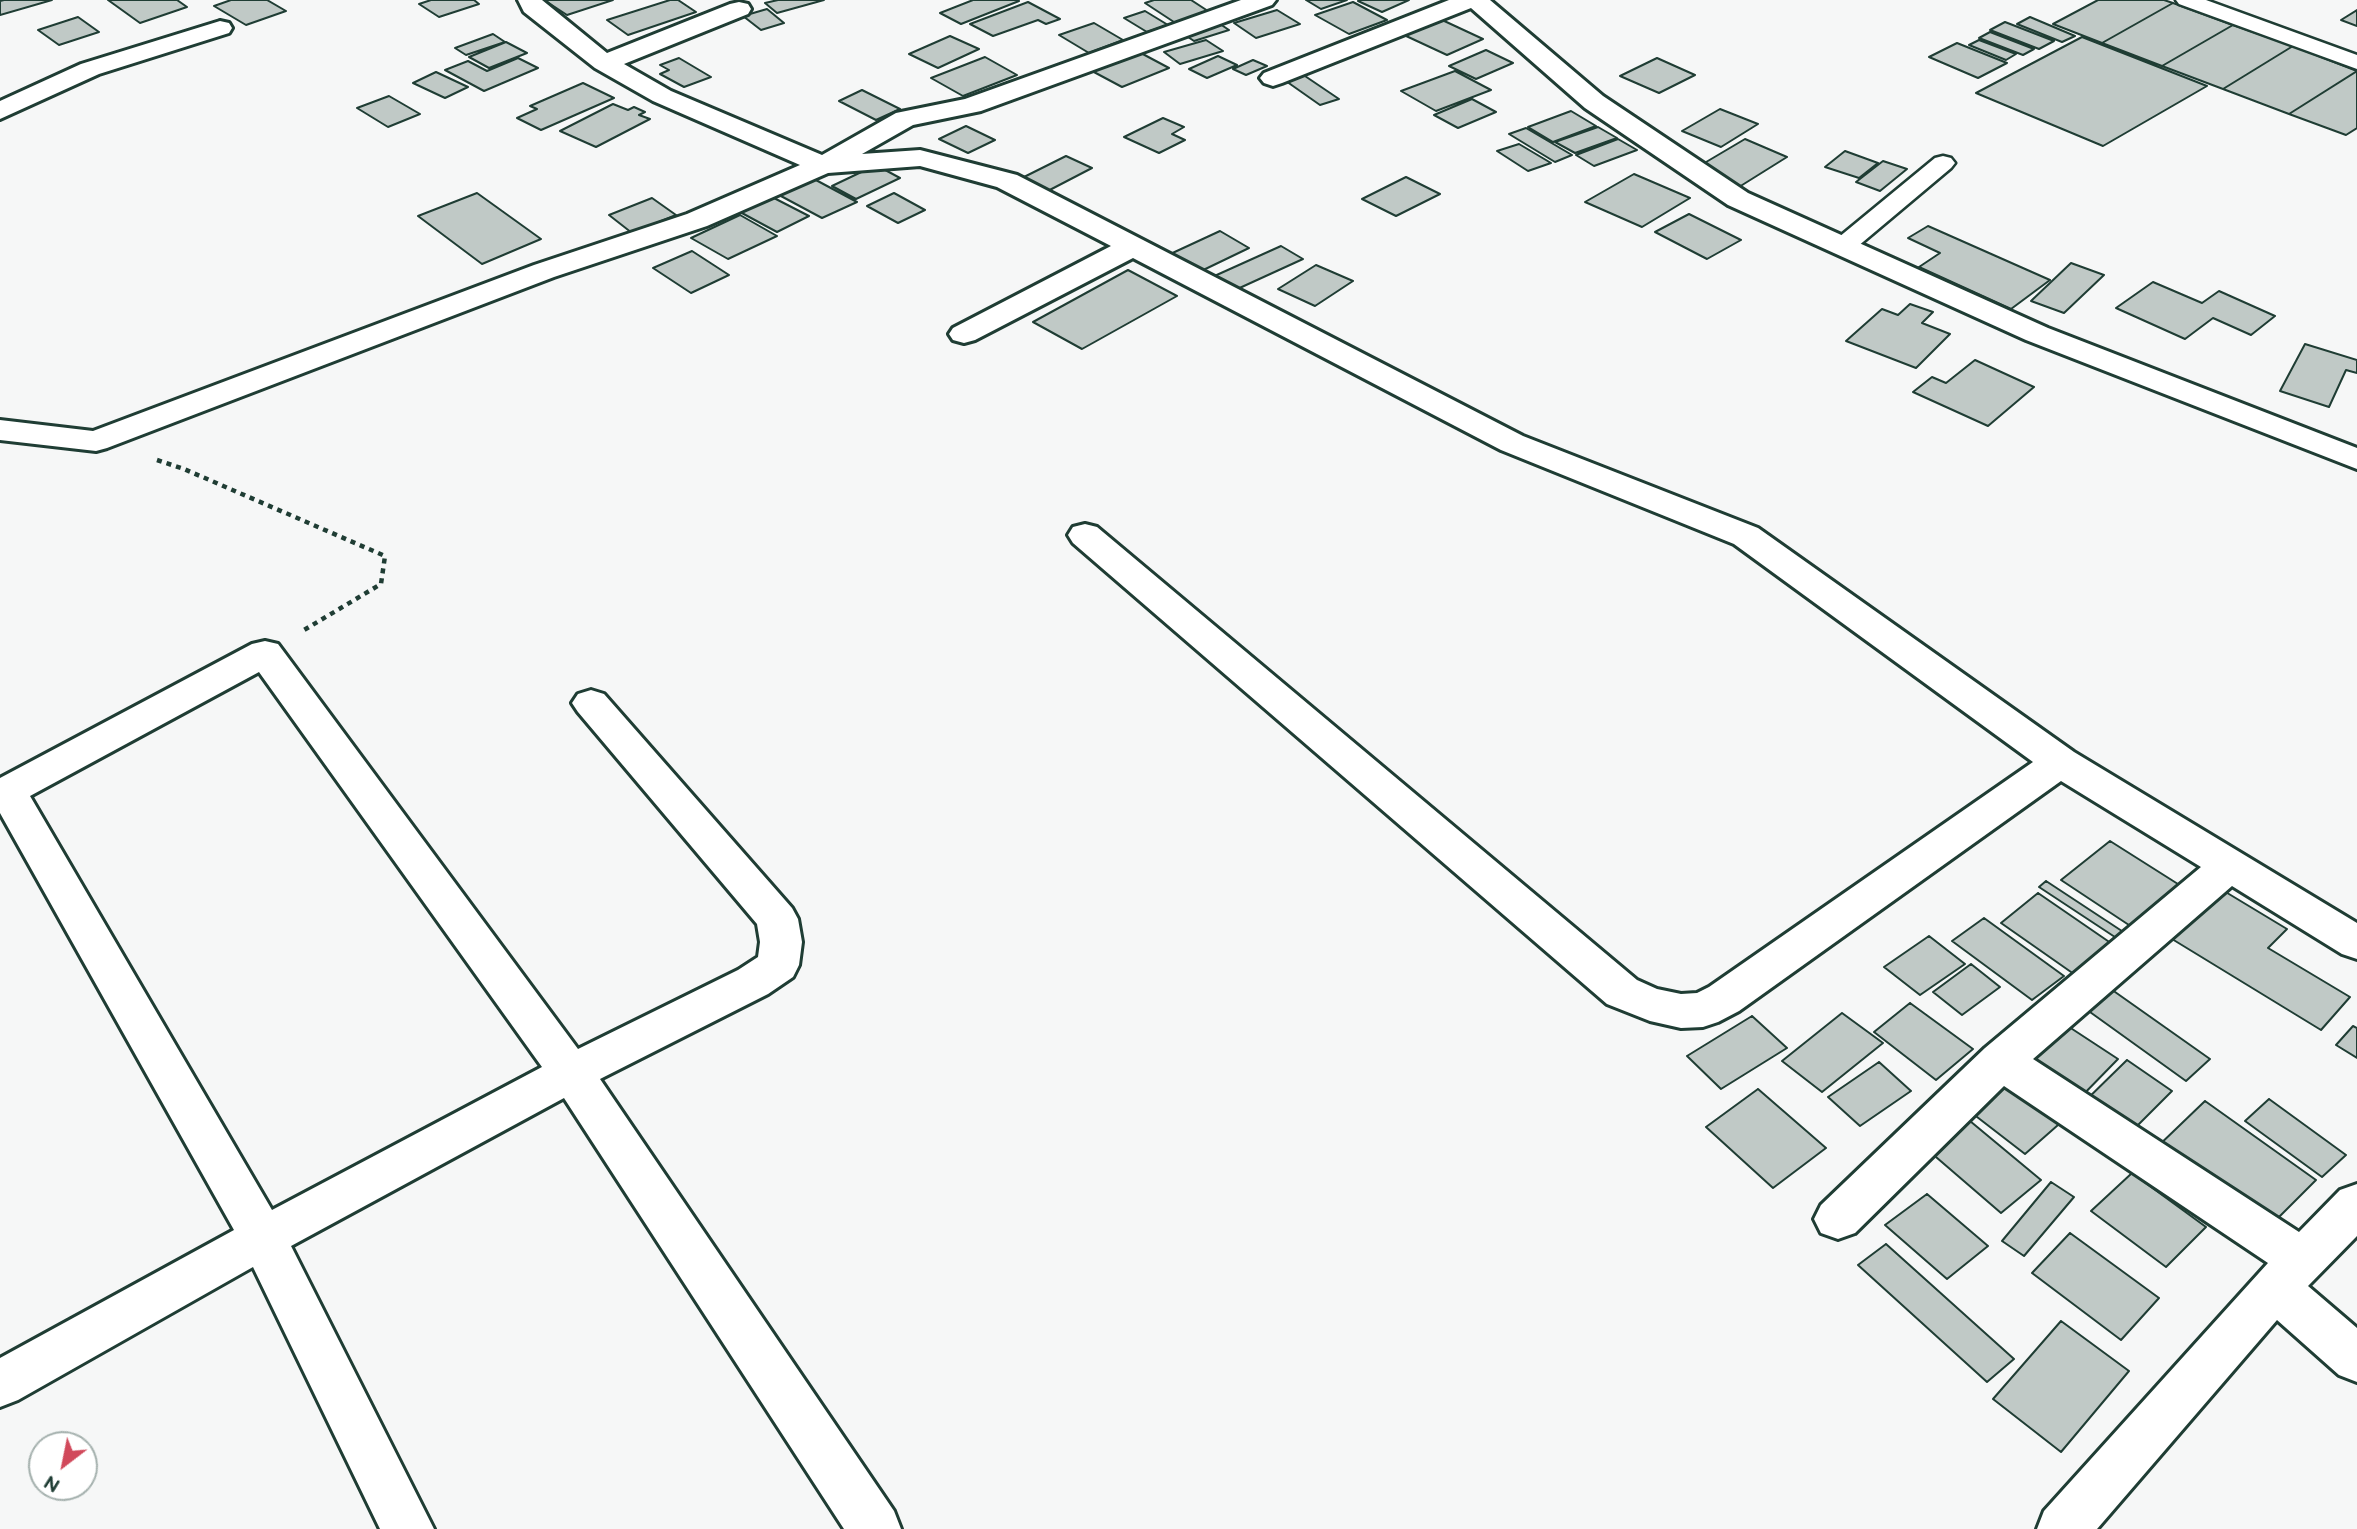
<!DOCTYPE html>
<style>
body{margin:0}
#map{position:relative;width:2357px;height:1529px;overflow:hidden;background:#f6f7f7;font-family:"Balsamiq Sans",sans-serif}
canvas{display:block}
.north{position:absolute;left:28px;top:1431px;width:70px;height:70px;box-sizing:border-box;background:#fff;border:2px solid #a5b1ae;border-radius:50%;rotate:212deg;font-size:19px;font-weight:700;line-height:28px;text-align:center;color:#1f3d34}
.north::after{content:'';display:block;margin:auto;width:24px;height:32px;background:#d1495b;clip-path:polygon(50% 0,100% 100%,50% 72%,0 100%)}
</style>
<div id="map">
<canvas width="2357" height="1529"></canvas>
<div class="north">N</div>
</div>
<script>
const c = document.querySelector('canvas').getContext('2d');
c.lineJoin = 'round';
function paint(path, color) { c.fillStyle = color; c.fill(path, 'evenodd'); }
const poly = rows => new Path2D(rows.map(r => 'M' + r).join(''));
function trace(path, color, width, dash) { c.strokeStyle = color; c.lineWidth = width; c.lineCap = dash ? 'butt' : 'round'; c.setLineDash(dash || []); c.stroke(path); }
const building = poly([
 [4,0,52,0,0,15,0,1,4,0],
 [108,0,177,0,187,7,140,23,108,0],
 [231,0,267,0,286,11,246,25,214,6,231,0],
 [431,0,474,0,479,4,439,17,419,4,431,0],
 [544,0,613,0,567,15,544,0],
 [670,0,678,0,696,12,628,35,607,20,670,0],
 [778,0,824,0,777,13,765,3,778,0],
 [973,0,1018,0,1019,1,961,24,940,13,973,0],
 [1154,0,1191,0,1211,13,1177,24,1145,3,1154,0],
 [1306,0,1347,0,1321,9,1306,0],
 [1360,0,1409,0,1382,12,1358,1,1360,0],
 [2098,0,2164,0,2173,3,2102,43,2053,24,2098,0],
 [1028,2,1060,19,1046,24,1038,20,993,36,970,24,1028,2],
 [1353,2,1387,20,1349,34,1315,15,1353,2],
 [2173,3,2233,25,2162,66,2102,43,2173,3],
 [767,9,784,23,761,30,743,16,767,9],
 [1277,10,1300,24,1256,38,1234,23,1277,10],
 [2357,10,2357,26,2341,20,2357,10],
 [1145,11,1168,25,1147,32,1124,18,1145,11],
 [78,17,99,32,59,45,38,30,78,17],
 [2030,17,2075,36,2062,42,2017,24,2030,17],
 [1440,19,1483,39,1447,55,1404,35,1440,19],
 [1217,22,1229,30,1194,41,1182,33,1217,22],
 [2005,22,2054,41,2039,49,1990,30,2005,22],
 [1094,23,1123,40,1089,53,1059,35,1094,23],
 [2233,25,2293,46,2223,89,2162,66,2233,25],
 [1990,32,2034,49,2023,55,1979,38,1990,32],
 [493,34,505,42,466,55,455,48,493,34],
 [950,36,979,49,938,68,909,54,950,36],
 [2082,37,2207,86,2103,146,1976,93,2082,37],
 [1206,40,1223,51,1180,64,1164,52,1206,40],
 [1979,40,2016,54,2006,60,1969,45,1979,40],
 [506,42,527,53,489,68,469,57,506,42],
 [1957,43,2007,63,1978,78,1929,57,1957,43],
 [2293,46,2357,71,2289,114,2223,89,2293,46],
 [1486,50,1513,63,1476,79,1449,66,1486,50],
 [1139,52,1169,68,1122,87,1092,71,1139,52],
 [1218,56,1237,65,1207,78,1189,69,1218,56],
 [985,57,1017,75,963,96,931,78,985,57],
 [518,58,538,68,484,91,445,70,468,61,487,71,518,58],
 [679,58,711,77,684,87,660,74,669,70,660,65,679,58],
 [1657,58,1695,75,1659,93,1620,76,1657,58],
 [1253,60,1267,66,1246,75,1233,69,1253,60],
 [1455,71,1491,90,1436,111,1401,91,1455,71],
 [2357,71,2357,128,2346,135,2289,114,2357,71],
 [436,72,468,87,445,98,413,83,436,72],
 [1302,74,1339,99,1320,105,1283,79,1302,74],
 [583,83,614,98,541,130,517,118,537,109,530,106,583,83],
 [862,90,900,109,876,120,839,101,862,90],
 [389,96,420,114,388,127,357,108,389,96],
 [1472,99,1496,112,1458,128,1434,115,1472,99],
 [613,104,628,110,634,107,645,112,639,115,650,119,596,147,560,131,613,104],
 [1720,109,1758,124,1721,147,1682,131,1720,109],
 [1571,111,1596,126,1553,142,1528,127,1571,111],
 [1163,118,1184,127,1172,134,1185,140,1159,153,1124,137,1163,118],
 [966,126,995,140,968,153,939,139,966,126],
 [1598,127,1617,138,1575,153,1555,142,1598,127],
 [1526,128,1572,155,1555,162,1509,134,1526,128],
 [1618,139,1637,150,1594,166,1576,155,1618,139],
 [1745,139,1787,157,1739,187,1696,168,1745,139],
 [1519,144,1551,163,1528,171,1497,151,1519,144],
 [1845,151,1878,163,1859,178,1825,167,1845,151],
 [1066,156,1092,168,1042,194,1016,181,1066,156],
 [1883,161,1907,169,1880,191,1856,182,1883,161],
 [876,165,900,178,856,199,832,186,876,165],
 [1634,174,1690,198,1642,227,1585,202,1634,174],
 [1406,177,1440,194,1396,216,1362,199,1406,177],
 [814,179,857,202,822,218,779,195,814,179],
 [477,193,541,239,482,264,418,216,477,193],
 [894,193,925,210,898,223,867,206,894,193],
 [772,197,809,216,777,232,740,212,772,197],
 [652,198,676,215,632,233,609,215,652,198],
 [1689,214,1741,240,1707,259,1655,232,1689,214],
 [740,215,777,236,728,259,691,238,740,215],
 [1928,226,2050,280,2011,309,1919,267,1940,253,1908,238,1928,226],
 [1220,231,1249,248,1195,274,1166,256,1220,231],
 [1281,246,1303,259,1233,291,1210,278,1281,246],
 [692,251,729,275,691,293,653,268,692,251],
 [2071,263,2104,275,2064,313,2031,301,2071,263],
 [1316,265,1353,281,1315,306,1278,289,1316,265],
 [1128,270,1177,296,1082,349,1033,322,1128,270],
 [2153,282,2202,303,2219,291,2275,316,2251,335,2213,318,2185,339,2116,308,2153,282],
 [1910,304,1933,312,1922,323,1950,334,1916,368,1846,341,1882,309,1898,315,1910,304],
 [2305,344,2357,360,2357,373,2346,370,2329,407,2280,391,2305,344],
 [1975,360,2034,387,1988,426,1913,392,1932,377,1946,383,1975,360],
 [2110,841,2189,891,2141,933,2061,880,2110,841],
 [2046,881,2134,939,2127,945,2039,887,2046,881],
 [2224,891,2287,929,2268,948,2350,997,2321,1030,2172,939,2224,891],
 [2038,893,2118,948,2081,979,2001,923,2038,893],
 [1984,918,2064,976,2032,1000,1952,941,1984,918],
 [1929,936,1965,964,1920,995,1884,967,1929,936],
 [1971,964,2000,987,1962,1015,1933,992,1971,964],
 [2108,987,2210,1059,2186,1081,2083,1007,2108,987],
 [1910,1003,1973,1049,1936,1080,1874,1032,1910,1003],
 [1842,1013,1883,1043,1822,1092,1782,1061,1842,1013],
 [1752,1016,1787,1048,1721,1089,1687,1056,1752,1016],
 [2060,1021,2118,1059,2076,1102,2018,1062,2060,1021],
 [2353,1026,2357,1028,2357,1058,2336,1045,2353,1026],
 [2127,1060,2172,1091,2125,1138,2079,1107,2127,1060],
 [1879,1062,1911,1091,1860,1126,1828,1097,1879,1062],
 [2010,1075,2066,1118,2025,1154,1968,1110,2010,1075],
 [1758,1089,1826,1148,1773,1188,1706,1127,1758,1089],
 [2269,1099,2346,1155,2322,1177,2245,1121,2269,1099],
 [2205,1101,2316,1180,2264,1232,2154,1150,2205,1101],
 [1970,1121,2041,1180,2001,1213,1929,1151,1970,1121],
 [2132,1173,2206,1227,2166,1267,2091,1211,2132,1173],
 [2051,1182,2074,1197,2024,1256,2002,1241,2051,1182],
 [1927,1194,1988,1246,1947,1279,1885,1225,1927,1194],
 [2070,1233,2159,1298,2121,1340,2032,1273,2070,1233],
 [1886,1244,2014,1359,1987,1382,1858,1265,1886,1244],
 [2061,1321,2129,1371,2061,1452,1993,1399,2061,1321]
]);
paint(building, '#c0c9c6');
trace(building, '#1f3d34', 2);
const lane = poly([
 [2176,0,2206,0,2357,55,2357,69,2179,4,2176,0],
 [1943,156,1951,158,1955,163,1951,168,1851,252,1842,254,1833,252,1830,247,1833,242,1935,158,1943,156]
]);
const street = poly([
 [518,0,542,0,607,53,730,4,739,2,748,4,751,9,748,14,624,64,671,91,822,155,896,113,965,99,1241,0,1276,0,1272,5,981,111,913,125,862,154,920,150,1017,175,1523,436,1758,528,2074,752,2357,923,2357,959,2342,954,2232,886,2033,1059,2299,1232,2340,1190,2357,1184,2357,1236,2308,1286,2357,1328,2357,1382,2339,1375,2277,1320,2097,1529,2037,1529,2044,1511,2268,1263,2004,1086,1855,1233,1838,1239,1821,1233,1814,1219,1821,1205,1985,1048,2201,867,2061,781,1739,1011,1718,1022,1703,1027,1681,1028,1650,1021,1607,1004,1073,543,1068,535,1073,527,1085,524,1097,527,1637,980,1657,989,1681,994,1697,993,1709,987,2033,762,1734,544,1501,450,1133,258,975,340,964,343,953,340,949,334,953,328,1111,246,997,187,920,166,828,173,707,226,554,277,107,448,96,451,0,440,0,420,93,431,534,265,687,214,800,165,653,101,595,68,524,12,518,0],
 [1449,0,1490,0,1603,96,1748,193,2048,328,2357,448,2357,469,2026,340,1728,205,1585,108,1471,8,1282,83,1273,86,1264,83,1260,78,1264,73,1449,0],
 [220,21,229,23,232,28,229,33,99,74,0,119,0,101,81,64,220,21],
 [265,641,278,644,578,1049,738,970,758,957,760,942,757,924,578,712,572,703,578,694,591,690,604,694,792,908,798,919,802,942,799,965,793,977,768,994,600,1079,894,1511,901,1529,844,1529,564,1098,291,1246,434,1529,380,1529,253,1267,18,1400,0,1407,0,1358,234,1230,0,813,0,778,252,644,265,641],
 [259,672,542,1067,272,1210,30,796,259,672]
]);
trace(lane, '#1f3d34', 5);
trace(street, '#1f3d34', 6);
trace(poly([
 [157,460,184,469,385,556,381,584,304,630]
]), '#1f3d34', 4.5, [5, 5]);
paint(lane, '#fff');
paint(street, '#fff');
</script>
